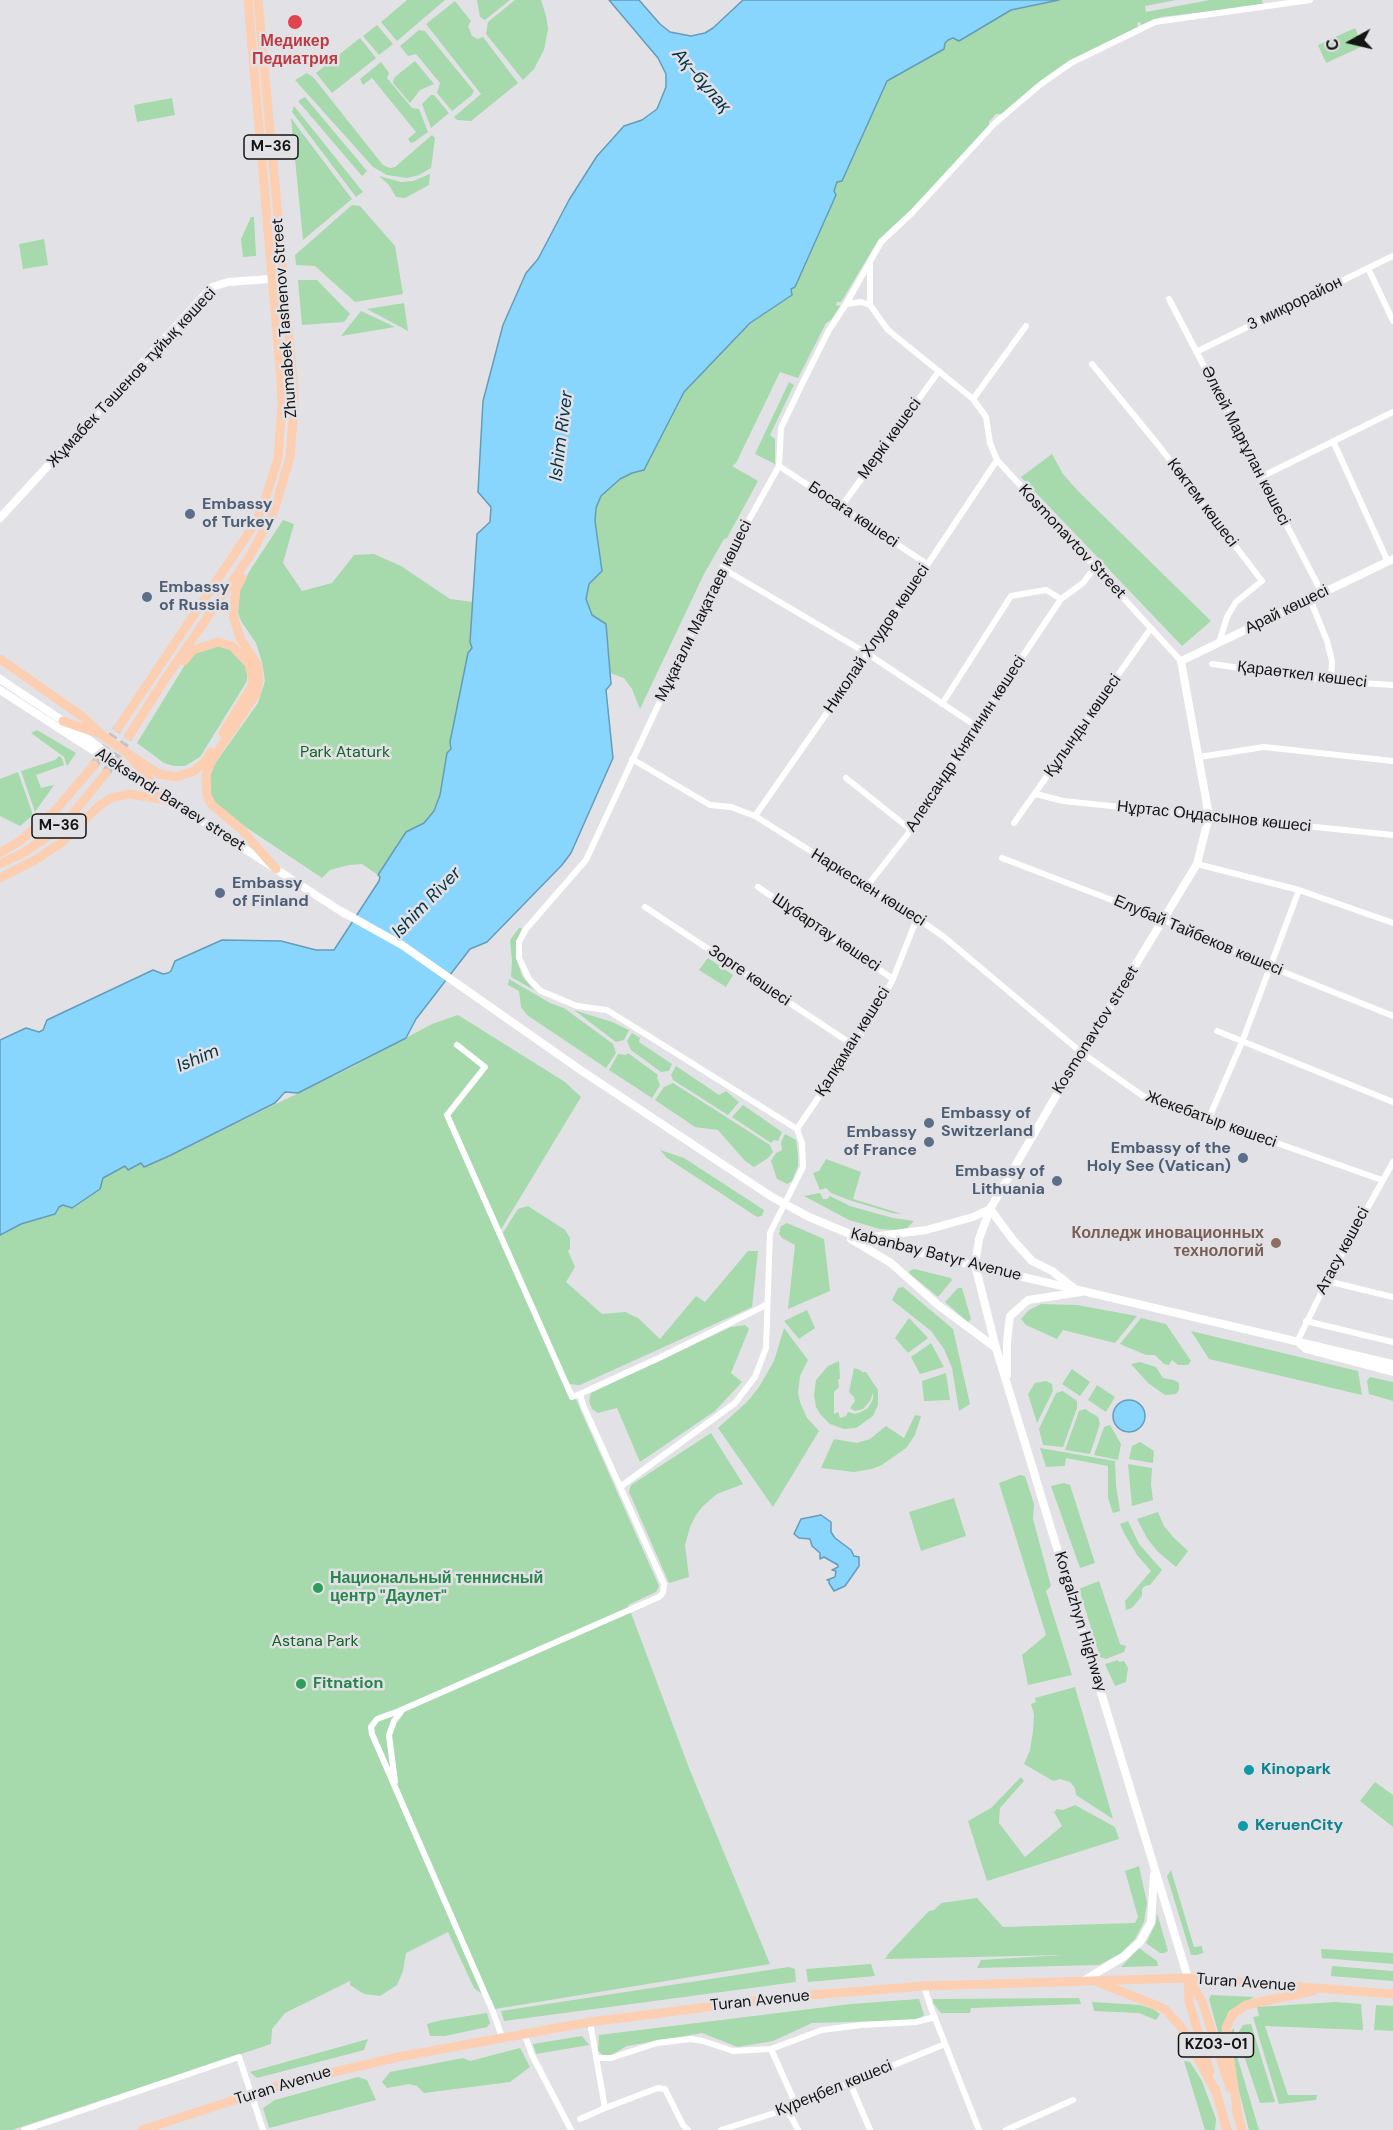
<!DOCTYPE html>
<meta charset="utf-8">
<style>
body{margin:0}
#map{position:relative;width:1393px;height:2130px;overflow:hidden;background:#e2e2e6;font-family:"DM Sans",sans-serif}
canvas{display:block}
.north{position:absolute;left:1321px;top:12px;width:60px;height:60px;-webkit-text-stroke:4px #e2e2e6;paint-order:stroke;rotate:262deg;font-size:16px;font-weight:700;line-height:24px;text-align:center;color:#141415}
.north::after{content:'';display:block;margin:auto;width:21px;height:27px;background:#141415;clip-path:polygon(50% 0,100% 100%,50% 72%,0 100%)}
</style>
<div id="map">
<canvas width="1393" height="2130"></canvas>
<div class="north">С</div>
</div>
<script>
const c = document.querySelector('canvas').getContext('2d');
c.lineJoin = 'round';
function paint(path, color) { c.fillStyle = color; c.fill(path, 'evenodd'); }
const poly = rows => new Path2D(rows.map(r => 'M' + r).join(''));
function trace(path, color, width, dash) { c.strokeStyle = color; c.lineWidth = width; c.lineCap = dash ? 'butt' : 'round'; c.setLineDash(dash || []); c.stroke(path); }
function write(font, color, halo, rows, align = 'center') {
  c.font = font + ' "DM Sans",sans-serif'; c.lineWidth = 5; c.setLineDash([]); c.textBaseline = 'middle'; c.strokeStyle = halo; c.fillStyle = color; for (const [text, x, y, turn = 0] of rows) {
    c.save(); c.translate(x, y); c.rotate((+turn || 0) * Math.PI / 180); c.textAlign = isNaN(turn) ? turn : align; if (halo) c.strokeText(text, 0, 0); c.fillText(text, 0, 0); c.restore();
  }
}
paint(poly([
 [407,0,445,0,397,41,381,22],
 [477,0,510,0,485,20,480,17],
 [515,0,541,0,546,16,548,29,544,50,534,69,523,80,486,34,488,22],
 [1059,0,1176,0,1145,6,1146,12,1210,0,1262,0,1263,5,1161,17,1141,25,1140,22,1137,23,1138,27,1063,65,1002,114,996,114,989,122,989,127,915,206,879,239,841,302,837,302,836,305,840,306,831,320,826,323,798,378,780,372,736,463,732,466,758,481,727,538,724,539,704,574,640,709,632,689,624,678,610,673,606,625,592,615,586,599,589,584,602,570,595,521,596,508,601,496,620,479,632,473,644,470,684,392,750,323,791,295,790,289,795,287,836,196,834,191,837,182,842,181,887,81,943,49,945,43,948,40,956,39,1011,10],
 [455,1,471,21,468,26,472,36,478,39,483,37,518,83,471,121,457,120,454,117,481,94,426,24],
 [377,25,393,44,379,55,363,36],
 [1355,28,1363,46,1326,63,1318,45],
 [419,30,425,31,474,91,472,95,452,111,437,93,440,83,416,54,408,56,400,46],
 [360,38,376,58,332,93,316,73],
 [415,61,434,84,420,90,410,103,393,83,394,78,401,72],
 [381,62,389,73,387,78,412,108,419,109,428,132,414,142,411,143,408,139,416,132,372,78,363,85,360,79],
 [307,73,313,77,383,165,390,168,395,167,432,135,435,138,431,168,419,175,407,178,387,175,373,167,295,80],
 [431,95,434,95,449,113,431,128,422,104],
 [305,97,367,171,362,176,298,101],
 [172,98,175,115,137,122,134,105],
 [294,106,363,192,356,197,292,112],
 [291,118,352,199,303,240],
 [430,174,429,185,405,198,396,197,389,185,379,176,401,182,413,181],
 [352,205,360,206,395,246,403,294,355,302,315,266,296,265,295,255],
 [251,217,254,217,256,256,243,257,241,239],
 [44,239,48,265,23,269,19,244],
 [298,280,317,280,350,314,344,322,302,325],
 [404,303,408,331,367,309],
 [361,311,395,327,341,336],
 [789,382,794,385,770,435,775,439,775,464,755,454],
 [1052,454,1063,474,1078,491,1211,621,1182,646,1021,477],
 [283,520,294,524,283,563,302,591,332,583,354,555,374,554,401,566,450,599,473,602,470,642,472,648,468,653,450,742,451,749,438,802,434,811,424,823,406,832,378,875,362,864,349,865,330,870,322,878,223,812,212,800,208,789,212,768,258,703,265,681,262,662,256,643,241,621,238,613,240,590,249,572],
 [216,642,240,654,247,671,247,681,200,757,185,766,174,766,164,763,137,743,191,655],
 [37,730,76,753,67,766,64,757,31,733],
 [59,756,62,758,64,765,36,775,41,788,54,785,35,812,21,771,55,760],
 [18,772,33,815,20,826,0,816,0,779],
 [519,928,522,928,517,942,517,960,522,976,534,990,511,977,512,961,510,940],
 [708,958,733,975,726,987,699,970],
 [509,979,550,1003,564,1008,613,1044,616,1053,606,1068,527,1015,521,1007,519,991,508,985],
 [574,1010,612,1022,629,1030,624,1040,616,1042],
 [458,1015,565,1082,581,1097,500,1231,502,1234,518,1209,528,1206,565,1230,570,1238,570,1249,568,1251,575,1267,566,1282,602,1314,625,1312,638,1318,660,1339,696,1296,705,1302,748,1251,758,1251,752,1307,580,1385,569,1384,659,1586,656,1592,628,1605,689,1768,770,1964,495,2009,492,2001,474,1988,448,1932,406,1953,403,1971,397,1985,380,1996,364,1994,350,1985,350,1981,285,2013,272,2029,271,2044,12,2130,0,2130,0,1235,21,1224,55,1214,59,1207,63,1205,72,1208,100,1189,103,1178,125,1166,141,1163,144,1167,169,1156,350,1068,432,1024],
 [632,1033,640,1038,639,1042,672,1064,669,1071,661,1072,631,1050,627,1041],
 [628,1053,658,1075,657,1078,660,1085,652,1098,609,1070,618,1054,626,1055],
 [676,1066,719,1095,726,1091,739,1102,728,1115,673,1080,671,1075],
 [673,1083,770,1145,773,1152,768,1158,754,1167,745,1161,718,1130,695,1127,655,1100,664,1087],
 [743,1105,782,1132,778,1141,774,1140,771,1143,732,1117],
 [785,1134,796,1140,798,1154,798,1166,792,1181,787,1184,777,1179,771,1161,776,1153,782,1150,781,1142],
 [660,1150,684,1158,764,1210,762,1216,757,1217,667,1158],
 [826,1159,861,1172,853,1199,902,1214,892,1213,849,1200,831,1193,826,1188,820,1190,813,1173,819,1171],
 [820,1193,823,1199,827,1199,830,1196,850,1206,893,1218,914,1221,907,1228,896,1230,880,1229,849,1220,804,1196],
 [787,1223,824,1239,830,1291,788,1309,795,1245,782,1238,779,1234,781,1226],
 [914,1269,951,1278,952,1280,938,1297,910,1274,909,1271],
 [903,1287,953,1329,970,1404,959,1411,952,1368,944,1349,931,1331,892,1300,898,1288],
 [958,1288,962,1288,971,1319,968,1322,945,1302],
 [1041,1304,1077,1305,1137,1316,1115,1343,1063,1330,1057,1339,1026,1325,1021,1319,1029,1310],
 [807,1310,815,1328,799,1339,784,1321],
 [909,1318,928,1338,908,1353,895,1338],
 [1141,1318,1166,1324,1191,1361,1188,1365,1178,1365,1172,1360,1169,1365,1164,1364,1155,1355,1146,1355,1120,1344],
 [745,1325,749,1329,731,1373,742,1382,715,1411,640,1462,617,1408,598,1413,592,1409,589,1401,591,1393,731,1327],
 [784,1328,808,1360,800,1376,798,1393,800,1402,807,1418,819,1431,773,1507,718,1428,747,1402,759,1387,774,1361],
 [1191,1331,1358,1371,1362,1395,1209,1359],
 [931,1343,944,1367,920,1374,911,1357],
 [839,1361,840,1379,838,1379,839,1387,834,1392,834,1414,838,1412,840,1418,846,1416,848,1412,855,1414,861,1412,868,1408,873,1399,873,1393,870,1401,863,1409,855,1411,850,1408,855,1401,854,1397,849,1392,854,1368,860,1370,865,1374,863,1372,866,1372,878,1390,878,1405,873,1416,856,1428,844,1429,830,1424,820,1414,816,1407,814,1395,816,1380,828,1366],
 [1140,1362,1156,1367,1163,1378,1174,1380,1179,1383,1179,1390,1176,1394,1165,1395,1148,1383,1131,1364],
 [1072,1369,1090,1382,1080,1396,1062,1384],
 [946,1373,950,1400,924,1401,922,1381],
 [1370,1377,1393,1382,1393,1401,1369,1394,1367,1381],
 [1046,1381,1052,1384,1053,1391,1037,1423,1028,1394,1035,1383],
 [1097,1385,1115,1397,1106,1412,1088,1400],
 [1063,1391,1077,1401,1077,1408,1063,1447,1043,1445,1039,1429,1056,1393],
 [1085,1409,1098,1417,1100,1424,1090,1454,1065,1450,1079,1411],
 [915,1415,921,1416,915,1435,906,1448,882,1465,872,1469,854,1472,821,1468,834,1439,857,1443,870,1439,886,1426,904,1438],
 [1110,1425,1121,1444,1118,1460,1094,1455,1104,1427],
 [711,1433,743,1484,717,1494,703,1506,696,1515,690,1527,685,1545,689,1577,669,1583,629,1492,631,1485],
 [1140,1442,1154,1451,1153,1463,1129,1459,1132,1446],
 [1040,1448,1115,1461,1116,1485,1120,1511,1113,1513,1108,1498,1108,1466,1066,1458,1065,1466,1046,1467],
 [1128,1464,1152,1468,1151,1485,1153,1500,1132,1506],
 [1020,1475,1025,1476,1034,1504,1033,1519,1051,1586,1046,1591,1072,1675,1028,1685,1022,1655,1046,1635,999,1483],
 [1064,1483,1070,1485,1095,1563,1080,1568,1051,1486],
 [954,1498,966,1536,921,1551,909,1512],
 [1158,1512,1164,1526,1174,1538,1188,1551,1176,1567,1157,1551,1147,1538,1137,1519],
 [1128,1521,1139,1544,1162,1570,1150,1585,1145,1586,1142,1589,1142,1596,1132,1608,1126,1610,1125,1601,1151,1571,1137,1555,1124,1533,1120,1524],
 [1099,1581,1120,1644,1126,1646,1124,1652,1106,1659,1100,1657,1079,1589],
 [1118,1660,1119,1662,1124,1661,1128,1668,1126,1682,1115,1686,1105,1664],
 [1075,1687,1113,1819,1076,1795,1075,1788,1070,1782,1060,1779,1053,1781,1024,1764,1030,1750,1033,1731,1034,1714,1031,1704,1036,1702,1035,1698],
 [1021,1777,1024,1781,1000,1808,999,1823,1025,1857,1062,1826,1054,1812,1057,1809,1063,1810,1075,1805,1115,1827,1119,1839,987,1881,968,1821,991,1808],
 [1375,1782,1393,1795,1393,1827,1360,1801],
 [1139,1866,1147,1903,1144,1922,1135,1939,1121,1953,1099,1965,977,1968,981,1960,1063,1955,885,1959,889,1953,929,1911,934,1910,941,1903,977,1898,1003,1927,1135,1923,1138,1917,1125,1871],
 [1171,1870,1194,1947,1202,1946,1203,1953,1197,1955,1191,1955,1167,1876],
 [1157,1913,1168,1951,1164,1953,1160,1953,1146,1943,1156,1923],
 [1139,1948,1157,1961,1158,1966,1121,1967],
 [1321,1949,1393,1953,1393,1964,1322,1958],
 [871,1964,875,1976,808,1982,806,1969],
 [1332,1966,1393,1971,1393,1981,1331,1976],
 [789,1967,795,1969,796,1982,504,2021,501,2011],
 [1211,1995,1254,1997,1229,2011,1222,2027,1221,2043,1209,1999],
 [1079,1998,1081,2004,971,2008,970,2013,941,2013,933,2003,933,1999],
 [919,1999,924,2015,918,2020,812,2023,773,2041,738,2047,702,2033,627,2046,611,2055,604,2056,598,2051,599,2035,851,2004],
 [1092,2002,1140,2005,1153,2009,1160,2014,1156,2020,1139,2013,1094,2011],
 [1336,2002,1361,2004,1363,2030,1265,2026,1288,2095,1317,2095,1316,2100,1279,2104,1253,2017,1259,2016,1257,2007],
 [1376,2005,1393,2006,1393,2031,1374,2030],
 [487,2013,490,2023,487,2027,445,2036,430,2036,427,2024,442,2020],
 [1251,2024,1275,2102,1260,2103,1237,2035,1243,2025],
 [1234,2028,1234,2046,1259,2130,1249,2130,1239,2091,1230,2033],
 [582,2036,589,2045,536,2054,533,2044],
 [368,2039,364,2050,257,2078,250,2072],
 [520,2048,530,2067,510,2082,424,2093,417,2086,409,2084,387,2088,382,2082,390,2072,463,2058,470,2061],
 [1184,2061,1190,2062,1202,2081,1216,2119,1215,2130,1205,2130],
 [358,2077,367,2080,376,2100,269,2128,263,2108,275,2100]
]), '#a6d9ab');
const water = poly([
 [609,0,639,0,660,24,670,32,691,36,705,33,713,28,743,0,1059,0,1011,10,959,41,953,38,948,40,945,43,944,49,887,81,842,181,837,182,834,191,836,195,795,287,791,289,792,295,750,323,684,392,644,470,632,473,620,479,601,496,596,508,595,521,602,571,589,584,586,599,592,615,606,624,611,684,606,690,613,758,571,853,562,865,487,942,470,949,416,1019,406,1038,298,1093,285,1092,275,1103,169,1156,144,1167,141,1163,128,1170,125,1166,103,1178,100,1189,72,1208,63,1205,59,1207,55,1214,21,1224,0,1235,0,1040,26,1028,39,1032,43,1030,47,1020,153,970,163,974,168,973,171,971,175,961,222,940,281,941,316,950,334,950,379,881,380,877,378,875,406,832,424,823,434,811,440,795,447,753,451,749,450,742,468,653,472,648,470,642,477,534,490,522,491,507,478,492,483,401,503,325,526,273,538,259,569,200,597,156,624,126,642,120,657,109,666,87,666,74,658,58,609,0],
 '1113 1416a16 16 0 1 1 32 0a16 16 0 1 1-32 0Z',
 [821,1515,831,1522,831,1532,835,1538,851,1550,854,1556,859,1557,859,1566,845,1586,834,1591,829,1583,829,1580,827,1580,835,1577,836,1571,832,1570,838,1567,838,1565,824,1557,820,1559,820,1553,812,1546,810,1539,799,1538,794,1534,801,1519,821,1515]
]);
paint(water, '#88d6fe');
trace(water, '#659cb8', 1.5);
trace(poly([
 [94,765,118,728],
 [106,773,129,736]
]), '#c3c3c7', 9, [9, 4.5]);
trace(poly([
 [870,265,870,305,888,330,973,399,986,417,990,443,997,460,1181,661],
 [1368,268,1393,321],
 [1169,299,1322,593],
 [846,304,861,302,870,305],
 [1196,352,1393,256],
 [1092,364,1159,446,1262,581,1236,602,1227,617,1219,643],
 [973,399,1026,326],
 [1333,441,1388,562],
 [779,466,927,564],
 [1261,477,1393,412],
 [841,507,939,371],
 [722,568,868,654,976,726],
 [1310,599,1327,641,1332,661,1331,681],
 [1212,664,1331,681,1393,685],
 [942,704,1011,596,1046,590,1061,599],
 [1199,757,1264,747,1393,761],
 [632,759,710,805,731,807,755,816,917,918,944,937,1082,1053,1143,1096,1382,1180],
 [846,778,911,830],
 [1036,794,1063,801,1393,835],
 [755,816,868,654,997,460],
 [1014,823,1151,628],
 [1002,858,1164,920,1271,967,1393,1016],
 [1197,864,1299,890,1393,923],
 [867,886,911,830,976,726,1061,599,1083,583,1095,567],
 [758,887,893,979],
 [645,907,853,1045],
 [1217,1031,1393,1102],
 [457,1045,485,1067,447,1115,572,1397,580,1394,583,1405,664,1584,663,1593,659,1597,399,1711,377,1719,371,1727,372,1734,493,2012,502,2037],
 [1208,1120,1242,1042,1299,890],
 [797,1129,875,1014,893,979,917,918],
 [1327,1281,1393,1297],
 [1306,1321,1393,1342],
 [1297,1342,1327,1281,1393,1162],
 [580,1394,661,1357,766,1305],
 [620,1487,735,1403,755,1377,766,1348,770,1233,803,1167,802,1143,797,1129,607,1010,577,1006,541,991,529,979,519,958,519,942,526,929,586,860,722,568,779,466,781,428,802,384,829,330,846,304,881,242,912,213,994,124,1041,84,1071,63,1155,22,1310,0],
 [395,1782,389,1735,394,1721,401,1712],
 [924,1986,931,2008,979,2130],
 [590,2022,605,2108],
 [524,2033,532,2055,571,2130],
 [771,2049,796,2105],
 [598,2058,611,2058,657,2043,691,2039,703,2041,733,2051,771,2049,822,2030,861,2025,916,2022,935,2017],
 [850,2083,870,2130],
 [787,2109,798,2130],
 [580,2119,605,2108,658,2088,665,2089,683,2125,688,2130],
 [24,2130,239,2057,263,2130],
 [721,2130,787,2109,945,2044],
 [1006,2130,1073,2100]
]), '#fff', 6);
trace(poly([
 [0,518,212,287,228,282,283,278],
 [990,1209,1013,1240,1032,1261,1052,1271,1075,1289],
 [864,1238,926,1230,973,1217,990,1209],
 [975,1265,979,1239,990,1209,1060,1089,1197,864,1209,816,1181,661,1393,559]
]), '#fff', 8);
trace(poly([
 [0,679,63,721,111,756],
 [0,690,345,914],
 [341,911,402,945,579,1069,772,1197,809,1217,862,1239,1393,1364],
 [851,1239,891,1263,938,1305,996,1348],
 [975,1265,996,1348,1188,1978],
 [1298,1342,1306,1349,1393,1372],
 [1007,1375,1007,1342,1010,1316,1028,1300,1081,1292],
 [1083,1981,1123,1957,1140,1942,1151,1922,1154,1875]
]), '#fff', 8);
trace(poly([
 [242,578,236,589,233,616,241,640,257,664,259,679,256,694,212,760,206,775,207,796,212,805,241,829,276,869],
 [0,659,83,717,102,735,127,753,162,794],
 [184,661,193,650,218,642,232,646,249,664,253,682,251,688,223,733],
 [63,721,97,733],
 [118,728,254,525,264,503,278,458,282,406,281,380,248,0],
 [129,736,163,682,251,554,274,511,290,457,294,406,293,379,258,0],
 [127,753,159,774,176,777,194,771,205,762,211,752],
 [0,853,20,841,54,812,94,765],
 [0,864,25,852,48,836,70,817,106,773],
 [0,878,35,860,61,843,99,806,111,798,129,794,173,801],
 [1188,1978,1202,2001,1230,2088],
 [1188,1981,1189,2002,1210,2072],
 [1100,1983,1165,2009,1181,2027,1216,2092],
 [1215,2088,1227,2130],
 [1236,2109,1242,2130],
 [1238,2114,1226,2038,1227,2026,1233,2014,1246,2005,1313,1991],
 [142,2130,283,2084,398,2057,590,2022,786,1997,924,1986,1188,1978,1393,1994]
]), '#fccfb3', 9);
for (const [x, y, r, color] of [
 [295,22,8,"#e0444e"],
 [190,514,6,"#5c6f8a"],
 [147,597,6,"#5c6f8a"],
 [220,893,6,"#5c6f8a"],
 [929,1123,6,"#5c6f8a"],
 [929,1142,6,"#5c6f8a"],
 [1243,1158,6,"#5c6f8a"],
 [1057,1181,6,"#5c6f8a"],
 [1276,1243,6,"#8d6e63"],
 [318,1588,6,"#2e9e5b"],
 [301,1684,6,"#2e9e5b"],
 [1249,1770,6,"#0f9aa8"],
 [1243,1826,6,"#0f9aa8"]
]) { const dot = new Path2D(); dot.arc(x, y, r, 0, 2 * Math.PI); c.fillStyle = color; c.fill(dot); trace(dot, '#e2e2e6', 2); }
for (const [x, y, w] of [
 [271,147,54],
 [59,826,54],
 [1216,2045,75]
]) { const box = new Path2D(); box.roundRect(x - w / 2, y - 12, w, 24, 4.5); c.fillStyle = '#e2e2e6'; c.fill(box); trace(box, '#141415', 1.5); }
write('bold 15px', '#141415', null, [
 ["M-36",271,147],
 ["M-36",59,826],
 ["KZ03-01",1216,2045]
]);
write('bold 16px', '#be3a42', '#e2e2e6', [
 ["Медикер",295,42],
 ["Педиатрия",295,60]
]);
write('16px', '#141415', '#e2e2e6', [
 ["3 микрорайон",1295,304,-26],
 ["Zhumabek Tashenov Street",285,318,-94],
 ["Жұмабек Тәшенов тұйық көшесі",132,378,-47],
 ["Меркі көшесі",890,439,-54],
 ["Әлкей Марғұлан көшесі",1245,446,63],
 ["Көктем көшесі",1202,503,53],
 ["Босаға көшесі",853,515,34],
 ["Kosmonavtov Street",1072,542,47],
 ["Арай көшесі",1287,610,-26],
 ["Мұқағали Мақатаев көшесі",704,611,-64],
 ["Николай Хлудов көшесі",877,639,-56],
 ["Қараөткел көшесі",1302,675,7],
 ["Құлынды көшесі",1083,726,-55],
 ["Александр Княгинин көшесі",966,744,-57],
 ["Aleksandr Baraev street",170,800,33],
 ["Нұртас Оңдасынов көшесі",1214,817,6],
 ["Наркескен көшесі",868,888,32],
 ["Шұбартау көшесі",826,933,34],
 ["Елубай Тайбеков көшесі",1198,936,23],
 ["Зорге көшесі",749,976,34],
 ["Kosmonavtov street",1096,1030,-58],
 ["Қалқаман көшесі",853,1042,-58],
 ["Жекебатыр көшесі",1211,1120,20],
 ["Атасу көшесі",1343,1251,-62],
 ["Kabanbay Batyr Avenue",936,1255,14],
 ["Korgalzhyn Highway",1080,1622,73],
 ["Turan Avenue",1246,1983,4],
 ["Turan Avenue",760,2001,-6],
 ["Turan Avenue",283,2086,-17],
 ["Күреңбел көшесі",834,2089,-22]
]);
write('bold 16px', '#4e5e75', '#e2e2e6', [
 ["Embassy",202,505],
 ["of Turkey",202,523],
 ["Embassy",159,588],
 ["of Russia",159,606],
 ["Embassy",232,884],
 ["of Finland",232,902],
 ["Embassy of",941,1114],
 ["Switzerland",941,1132],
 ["Embassy",917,1133,"right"],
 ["of France",917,1151,"right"],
 ["Embassy of the",1231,1149,"right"],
 ["Holy See (Vatican)",1231,1167,"right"],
 ["Embassy of",1045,1172,"right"],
 ["Lithuania",1045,1190,"right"]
], 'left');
write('16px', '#126328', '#e2e2e6', [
 ["Park Ataturk",345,753],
 ["Astana Park",315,1642]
]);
write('bold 16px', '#785e54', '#e2e2e6', [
 ["Колледж иновационных",1264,1234],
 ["технологий",1264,1252]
], 'right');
write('bold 16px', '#27864d', '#e2e2e6', [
 ["Национальный теннисный",330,1579],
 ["центр \"Даулет\"",330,1597],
 ["Fitnation",313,1684]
], 'left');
write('bold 16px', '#0d838f', '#e2e2e6', [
 ["Kinopark",1261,1770],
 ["KeruenCity",1255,1826]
], 'left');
write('italic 18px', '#043347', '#e2e2e6', [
 ["Ақ-бұлақ",701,81,49],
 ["Ishim River",562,436,-83],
 ["Ishim River",427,903,-46],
 ["Ishim",198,1059,-23]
]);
</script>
